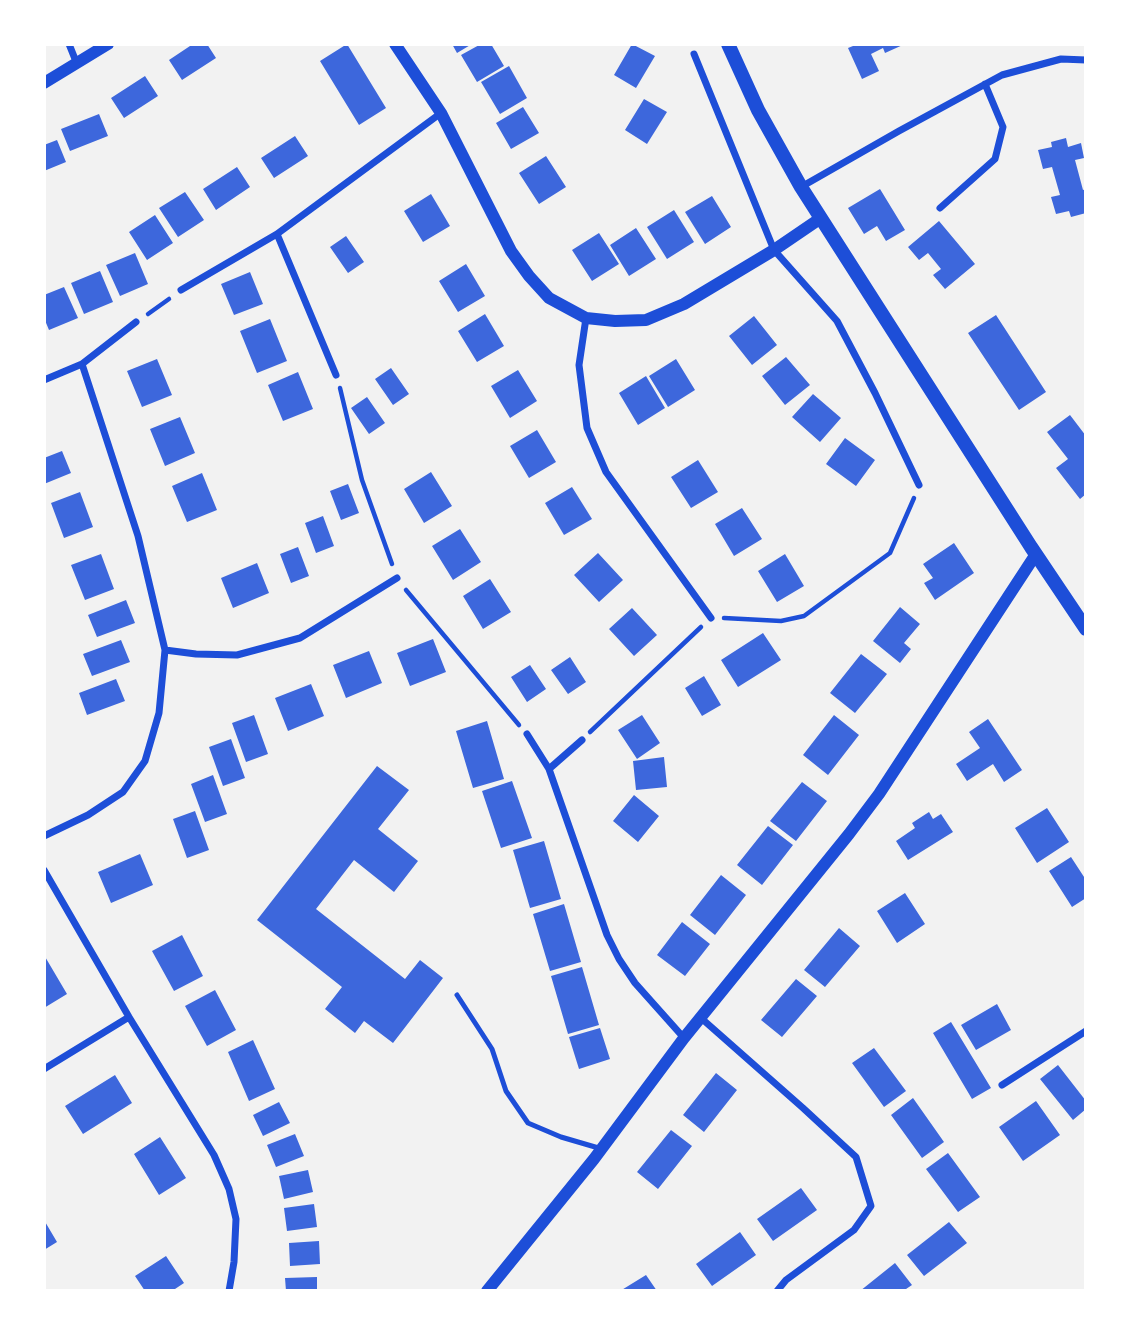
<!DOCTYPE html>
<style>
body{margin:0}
#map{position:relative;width:1130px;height:1335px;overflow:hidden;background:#f2f2f2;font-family:"Exo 2",sans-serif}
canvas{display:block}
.frame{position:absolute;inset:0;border:46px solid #fff;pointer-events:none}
</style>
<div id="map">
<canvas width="1130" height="1335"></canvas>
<div class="frame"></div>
</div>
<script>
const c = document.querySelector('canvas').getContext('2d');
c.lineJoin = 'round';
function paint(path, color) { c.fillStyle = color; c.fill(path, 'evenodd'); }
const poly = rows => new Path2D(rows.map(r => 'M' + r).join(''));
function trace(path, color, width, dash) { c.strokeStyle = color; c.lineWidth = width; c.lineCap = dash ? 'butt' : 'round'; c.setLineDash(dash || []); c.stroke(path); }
paint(poly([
 [193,44,207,44,216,58,182,80,169,60],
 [347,44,386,108,359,125,320,61],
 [452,44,472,44,457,53],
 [481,44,491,44,504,66,477,82,461,55],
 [632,44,655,56,636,88,614,75],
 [858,44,905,44,885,53,883,48,871,54,879,71,862,79,848,48],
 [509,66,527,98,500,114,481,82],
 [145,76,158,96,124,118,111,98],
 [644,99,667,112,647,144,625,130],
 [523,107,539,133,511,149,496,123],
 [99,114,108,136,70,151,61,129],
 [295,136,308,156,274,178,261,158],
 [1066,138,1068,147,1081,143,1084,158,1075,160,1083,190,1086,189,1086,206,1084,206,1086,213,1071,217,1069,211,1056,214,1051,197,1060,195,1052,167,1043,169,1038,150,1052,147,1051,142],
 [57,140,66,162,44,171,44,145],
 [546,156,566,187,539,204,519,173],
 [237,167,250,187,216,210,203,189],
 [880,189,905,230,886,241,877,226,864,234,848,208],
 [185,192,204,220,178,237,159,208],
 [431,194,450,226,423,242,404,211],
 [712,196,731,227,705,244,685,212],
 [674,210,694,242,667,259,647,227],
 [155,215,173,243,147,260,129,232],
 [939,221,975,264,945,289,933,275,941,269,928,253,919,260,908,247],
 [636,228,656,259,629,276,610,245],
 [599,233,619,264,592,281,572,250],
 [346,236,364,262,348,273,330,247],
 [135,253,148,284,120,296,106,265],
 [466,264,485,296,458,312,439,281],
 [100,271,113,302,84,314,71,283],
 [250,272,263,304,234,315,221,284],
 [64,287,78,318,49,330,44,318,44,295],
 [485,314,504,346,477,362,458,331],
 [996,315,1046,392,1019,410,968,333],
 [754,316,777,345,752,365,729,336],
 [270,319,287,361,257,373,240,331],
 [786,357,810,385,785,405,762,376],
 [157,359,172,395,142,407,127,371],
 [676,359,695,390,668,407,649,376],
 [391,368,409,394,393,405,375,379],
 [518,370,537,401,510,418,491,386],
 [298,372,313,409,283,421,268,385],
 [646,376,665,408,638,425,619,393],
 [813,394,841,418,820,442,792,417],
 [367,397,385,423,369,434,351,408],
 [1070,415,1086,436,1086,494,1080,499,1056,468,1068,459,1047,432],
 [180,417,195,453,165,466,150,429],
 [537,430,556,462,529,478,510,446],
 [845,438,875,460,856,486,826,464],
 [62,451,71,473,44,484,44,458],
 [698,460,718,492,691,508,671,477],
 [431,472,452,506,424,523,404,489],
 [202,473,217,510,187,522,172,486],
 [348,484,359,513,341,520,330,491],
 [572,487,592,519,564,535,545,503],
 [80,492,93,527,64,538,51,503],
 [742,508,762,539,734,556,715,524],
 [323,516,334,546,316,553,305,523],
 [460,529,481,562,453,580,432,546],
 [954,543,974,573,935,600,924,583,933,578,923,564],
 [298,547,309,576,291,583,280,554],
 [598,553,623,580,599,602,574,575],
 [101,554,114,589,85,600,71,565],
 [785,554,804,586,777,602,758,571],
 [257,563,269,593,233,608,221,578],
 [490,579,511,612,483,629,463,596],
 [126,600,135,623,97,637,88,615],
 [900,607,920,624,904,643,911,649,900,663,873,641],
 [632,608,657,635,634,656,609,629],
 [763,633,781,660,738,687,721,660],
 [433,639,446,672,410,686,397,653],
 [121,640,130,662,92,676,83,654],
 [369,651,382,683,346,698,333,665],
 [861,654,887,674,855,713,830,693],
 [570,657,586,682,568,694,551,670],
 [530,665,546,689,527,702,511,677],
 [704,676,721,705,702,716,685,688],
 [116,679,125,701,87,715,79,693],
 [311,684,324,716,288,731,275,698],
 [254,715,268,754,246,762,232,723],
 [642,715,660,743,637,759,618,730],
 [834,715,859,735,828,775,803,755],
 [988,719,1022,770,1004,782,993,764,967,781,956,764,980,748,969,732],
 [487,721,504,779,473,788,456,731],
 [231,739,245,778,223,786,209,747],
 [664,757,667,787,636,790,633,761],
 [377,766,409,790,378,829,418,861,394,892,354,860,316,909,405,979,420,960,443,978,393,1043,364,1021,355,1033,325,1009,342,987,257,920],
 [213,775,227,814,205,822,191,784],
 [512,781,532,838,501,848,482,791],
 [802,782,827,801,796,841,770,821],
 [634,795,659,816,638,842,613,821],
 [1047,808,1069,842,1037,863,1015,828],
 [195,811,209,850,187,858,173,819],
 [929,812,933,819,941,814,953,832,908,860,896,841,915,828,912,823],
 [768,826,793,845,762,885,737,865],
 [544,841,561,899,530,908,513,850],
 [140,854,153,885,111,903,98,872],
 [1071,857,1086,880,1086,898,1072,907,1049,871],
 [721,875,746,895,715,935,690,915],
 [905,893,925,924,897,943,877,911],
 [564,904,581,962,550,971,533,914],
 [682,922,710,944,685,976,657,955],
 [839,928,860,946,825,987,804,970],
 [182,935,203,976,174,991,152,951],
 [44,955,67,994,44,1008],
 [582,967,599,1025,568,1034,551,976],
 [796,979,817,996,782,1037,761,1020],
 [215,990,236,1030,207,1046,185,1006],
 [997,1004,1011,1030,976,1050,961,1025],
 [951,1022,991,1088,972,1099,933,1033],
 [600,1028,610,1059,579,1069,569,1037],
 [253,1040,275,1089,249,1101,228,1052],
 [874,1048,906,1091,884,1107,852,1063],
 [1058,1065,1086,1101,1086,1109,1073,1120,1040,1079],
 [716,1073,737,1090,704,1132,683,1115],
 [115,1075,132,1103,83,1134,65,1106],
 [913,1098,944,1142,922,1158,891,1115],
 [1036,1101,1060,1135,1023,1161,999,1127],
 [279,1102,290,1123,263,1136,253,1115],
 [671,1130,692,1146,658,1189,637,1172],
 [295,1134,304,1156,276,1167,267,1145],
 [160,1137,186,1178,159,1195,134,1154],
 [948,1153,980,1197,958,1212,926,1169],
 [308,1170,313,1192,284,1199,279,1176],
 [801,1188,817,1210,773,1241,757,1219],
 [314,1204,317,1227,287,1231,284,1208],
 [44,1220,57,1242,44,1250],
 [949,1222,967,1243,924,1276,907,1255],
 [740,1232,756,1255,712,1286,696,1264],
 [319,1241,320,1264,290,1266,289,1243],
 [166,1256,184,1283,172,1291,145,1291,135,1276],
 [895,1263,912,1285,903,1291,860,1291],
 [646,1275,657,1291,620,1291],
 [317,1277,317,1291,286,1291,285,1278]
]), '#3d67dc');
trace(poly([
 [148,314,169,299],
 [340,388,362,480,392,564],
 [406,590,519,725],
 [724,618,781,621,804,616,890,553,914,498],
 [590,732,701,627]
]), '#1d4ed8', 4.5);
trace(poly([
 [457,995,492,1049,506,1091,528,1123,561,1137,602,1149]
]), '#1d4ed8', 5);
trace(poly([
 [69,44,77,64],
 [694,54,774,250,837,321,875,393,919,485],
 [801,187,899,131,1002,75,1061,59,1086,60],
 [940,208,995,159,1003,127,985,84],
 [181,290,277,234],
 [586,318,579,365,587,428,606,472,711,618],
 [82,364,136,322],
 [336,375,277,234,441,113],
 [44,380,82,364,138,536,165,650,159,713,145,761,123,792,88,815,44,836],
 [165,650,196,654,237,655,300,638,397,578],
 [527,734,549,769,607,935,619,959,635,983,684,1038],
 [549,769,582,740],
 [44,870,129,1017,214,1155,229,1189,236,1219,234,1262,229,1291],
 [701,1018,803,1108,856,1157,871,1206,854,1230,786,1280,777,1291],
 [44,1069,129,1017],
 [1002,1085,1086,1031]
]), '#1d4ed8', 7);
trace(poly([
 [395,44,441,113,511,251,529,276,549,298,586,318,615,321,646,320,684,304,774,250,821,218],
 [44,83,108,44],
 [487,1291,594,1159,684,1038,849,834,879,794,1036,554]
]), '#1d4ed8', 12);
trace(poly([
 [728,44,758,110,801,187,1031,547,1086,629]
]), '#1d4ed8', 14);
</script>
